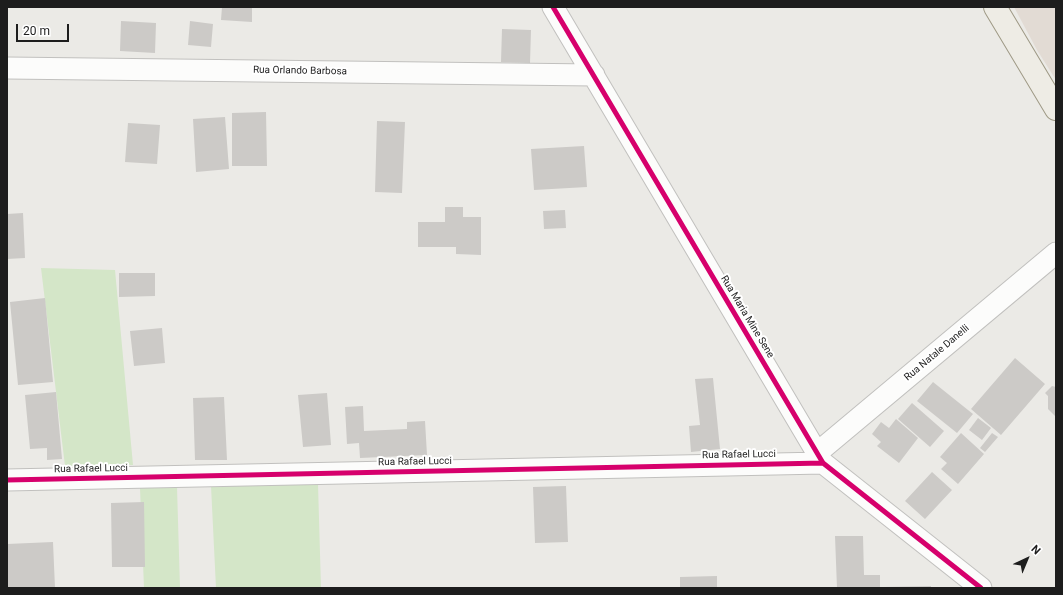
<!DOCTYPE html>
<style>
body{margin:0}
#map{position:relative;width:1063px;height:595px;overflow:hidden;background:#ebeae6;font-family:Roboto,sans-serif}
canvas{display:block}
.frame{position:absolute;inset:0;border:8px solid #1d1d1d;pointer-events:none}
.north{position:absolute;left:1007px;top:539px;width:40px;height:40px;-webkit-text-stroke:3px #fff;paint-order:stroke;rotate:44deg;font-size:11px;font-weight:700;line-height:16px;text-align:center;color:#1d1d1d}
.north::after{content:'';display:block;margin:auto;width:14px;height:18px;background:#1d1d1d;clip-path:polygon(50% 0,100% 100%,50% 72%,0 100%)}
.scale{position:absolute;left:16px;top:24px;width:53px;height:18px;box-sizing:border-box;border:2px solid #1d1d1d;border-top:0;padding-left:5px;font-size:12px;line-height:14px;white-space:nowrap;color:#1d1d1d;-webkit-text-stroke:3px #fff;paint-order:stroke}
</style>
<div id="map">
<canvas width="1063" height="595"></canvas>
<div class="frame"></div>
<div class="north">N</div>
<div class="scale">20 m</div>
</div>
<script>
const c = document.querySelector('canvas').getContext('2d');
c.lineJoin = 'round';
function paint(path, color) { c.fillStyle = color; c.fill(path, 'evenodd'); }
const poly = rows => new Path2D(rows.map(r => 'M' + r).join(''));
function trace(path, color, width, dash) { c.strokeStyle = color; c.lineWidth = width; c.lineCap = dash ? 'butt' : 'round'; c.setLineDash(dash || []); c.stroke(path); }
function write(font, color, halo, rows, align = 'center') {
  c.font = font + ' Roboto,sans-serif'; c.lineWidth = 4; c.setLineDash([]); c.textBaseline = 'middle'; c.strokeStyle = halo; c.fillStyle = color; for (const [text, x, y, turn = 0] of rows) {
    c.save(); c.translate(x, y); c.rotate((+turn || 0) * Math.PI / 180); c.textAlign = isNaN(turn) ? turn : align; if (halo) c.strokeText(text, 0, 0); c.fillText(text, 0, 0); c.restore();
  }
}
paint(poly([
 [1014,7,1056,7,1056,80,1037,50]
]), '#e2dbd4');
paint(poly([
 [41,268,115,270,133,465,65,466],
 [318,484,321,588,216,588,211,486],
 [177,487,180,588,144,588,140,488]
]), '#d4e6c8');
paint(poly([
 [222,7,252,7,252,22,221,20],
 [121,21,156,23,155,53,120,51],
 [190,21,213,24,211,47,188,45],
 [502,29,531,30,530,63,501,62],
 [266,112,267,166,232,166,232,113],
 [225,117,229,169,196,172,193,119],
 [377,121,405,122,402,193,375,192],
 [128,123,160,125,157,164,125,162],
 [584,146,587,187,534,190,531,149],
 [445,207,463,207,463,217,481,217,481,255,456,254,456,247,418,247,418,222,445,222],
 [565,210,566,228,544,229,543,211],
 [23,213,25,258,7,259,7,214],
 [119,273,155,273,155,296,119,297],
 [45,298,53,382,18,385,10,302],
 [162,328,165,363,134,366,130,331],
 [1015,358,1045,384,1001,435,971,409],
 [713,378,720,449,691,452,689,426,700,425,695,379],
 [933,382,973,414,957,433,917,401],
 [1052,386,1056,387,1056,417,1048,409,1048,396,1045,393],
 [56,392,62,459,47,460,47,448,30,449,25,395],
 [327,393,331,445,303,447,298,395],
 [224,397,227,460,195,460,193,398],
 [912,403,944,431,930,447,898,419],
 [363,406,364,431,407,429,407,422,425,421,427,455,360,458,359,443,347,444,345,407],
 [978,418,991,428,982,440,969,430],
 [896,419,918,438,899,463,877,446,881,442,872,434,881,422,889,428],
 [961,433,984,454,958,484,941,469,947,463,940,457],
 [992,433,998,437,985,452,980,448],
 [932,472,952,490,925,519,905,501],
 [566,486,568,542,535,543,533,487],
 [144,502,145,567,112,567,111,503],
 [835,536,863,536,864,575,880,575,880,588,837,588],
 [53,542,55,588,7,588,7,544],
 [717,576,717,588,680,588,680,577],
 [931,586,931,588,883,588,883,587]
]), '#cccac7');
const minor = poly([
 [553,7,823,463,981,588],
 [7,68,594,75],
 [817,453,1056,253],
 [7,480,823,463]
]);
const major = poly([
 [995,7,1056,109]
]);
trace(minor, '#c1c0be', 23);
trace(major, '#9e9985', 24);
trace(minor, '#fcfcfb', 21);
trace(major, '#eeece5', 22);
trace(poly([
 [553,7,823,463,981,588],
 [7,480,823,463]
]), '#d6006c', 5);
write('10px', '#1d1d1d', '#fff', [
 ["Rua Orlando Barbosa",300,71,1],
 ["Rua Maria Mine Sene",747,317,59],
 ["Rua Natale Danelli",937,353,-40],
 ["Rua Rafael Lucci",739,455,-1],
 ["Rua Rafael Lucci",415,462,-1],
 ["Rua Rafael Lucci",91,469,-1]
]);
</script>
